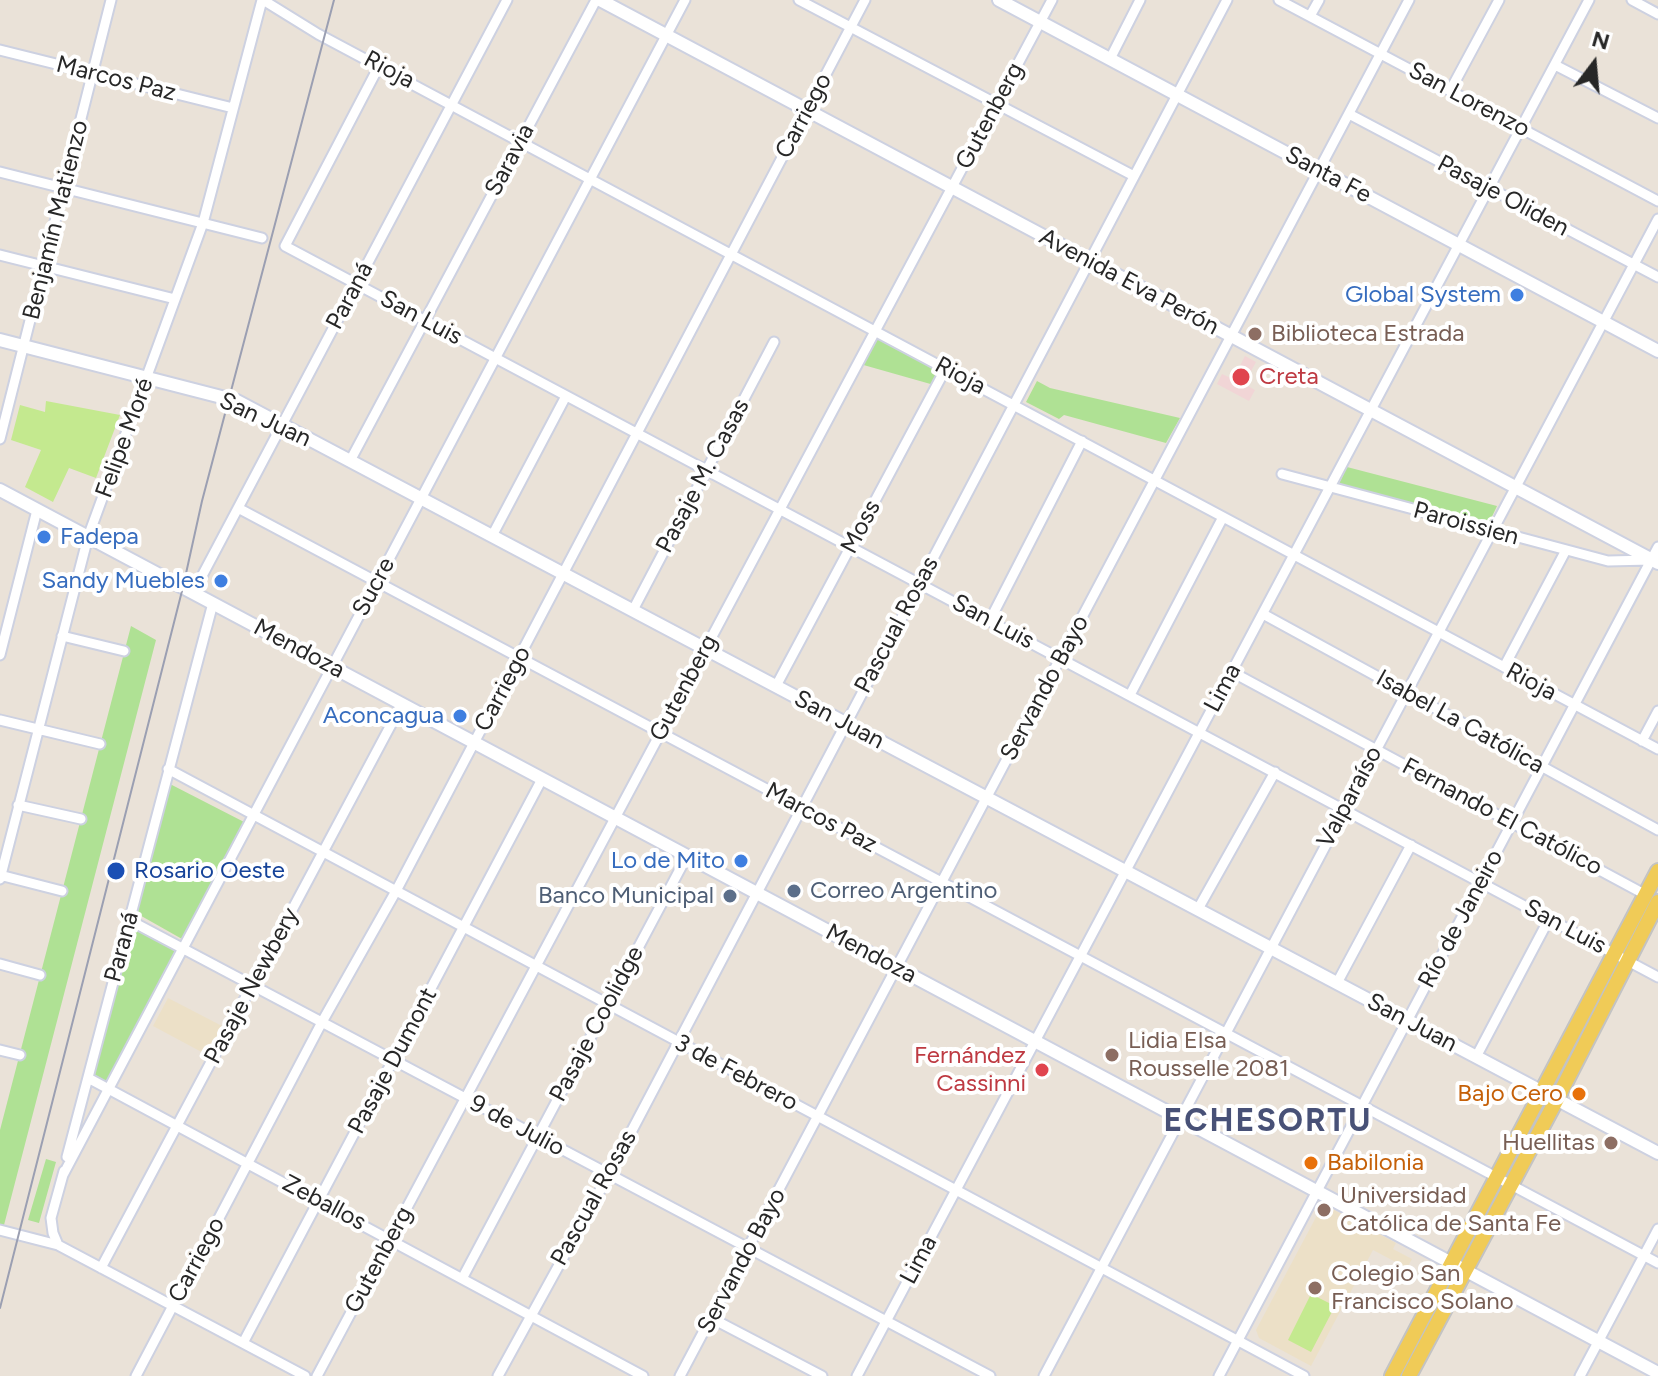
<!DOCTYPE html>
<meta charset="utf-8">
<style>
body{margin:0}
#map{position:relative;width:1658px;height:1376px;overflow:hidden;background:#eae2d8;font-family:Figtree,sans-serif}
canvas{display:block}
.north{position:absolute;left:1554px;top:24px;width:80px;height:80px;-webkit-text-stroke:6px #fff;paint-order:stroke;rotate:16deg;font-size:22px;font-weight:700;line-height:32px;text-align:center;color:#272727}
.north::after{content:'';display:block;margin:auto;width:28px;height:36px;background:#272727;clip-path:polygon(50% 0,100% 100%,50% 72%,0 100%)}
</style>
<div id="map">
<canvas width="1658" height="1376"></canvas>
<div class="north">N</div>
</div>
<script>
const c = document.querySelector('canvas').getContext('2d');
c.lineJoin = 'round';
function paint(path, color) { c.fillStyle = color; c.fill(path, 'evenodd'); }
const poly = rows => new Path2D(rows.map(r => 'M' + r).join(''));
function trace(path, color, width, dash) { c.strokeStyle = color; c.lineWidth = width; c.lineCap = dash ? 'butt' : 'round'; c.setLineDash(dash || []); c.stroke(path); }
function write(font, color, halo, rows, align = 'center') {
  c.font = font + ' Figtree,sans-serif'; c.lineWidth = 8; c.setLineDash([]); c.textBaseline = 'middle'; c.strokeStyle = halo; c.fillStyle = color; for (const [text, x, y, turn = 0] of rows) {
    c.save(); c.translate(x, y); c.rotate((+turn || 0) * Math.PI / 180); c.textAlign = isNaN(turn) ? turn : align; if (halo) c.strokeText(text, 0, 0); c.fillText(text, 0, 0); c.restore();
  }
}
paint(poly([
 [168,998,224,1027,209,1056,153,1026],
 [1323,1204,1396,1243,1393,1249,1412,1259,1407,1268,1373,1250,1311,1366,1259,1338,1256,1330]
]), '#ece0c7');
paint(poly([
 [1245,356,1256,362,1244,384,1255,390,1249,401,1217,384,1222,374,1233,379]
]), '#f1d5d6');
paint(poly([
 [876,336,941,371,934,385,860,364],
 [1037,381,1050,388,1180,418,1166,443,1064,415,1059,419,1026,402],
 [1347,467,1497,506,1488,525,1338,486],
 [131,626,156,640,4,1225,0,1224,0,1130],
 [170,784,246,823,182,939,136,913],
 [131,926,178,950,108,1084,91,1075],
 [46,1159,56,1162,39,1223,28,1220]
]), '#afe194');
paint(poly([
 [46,401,120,415,96,478,69,468,53,502,25,487,41,450,11,440,20,405,45,412],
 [1311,1294,1335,1306,1311,1352,1288,1340]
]), '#c4e98f');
const minor = poly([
 [263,0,318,34,1658,749],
 [799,0,1134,176],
 [1279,0,1658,201],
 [1632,0,1658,14],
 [1310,16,1319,0],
 [0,50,233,108],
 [1110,59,1140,0],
 [1555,65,1658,118],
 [379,66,285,246,1658,977],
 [1450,91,1499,0],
 [1349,114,1658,277],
 [0,172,262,238],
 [0,255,175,299],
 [0,439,111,0],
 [350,461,596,0],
 [1282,474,1608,561,1651,560],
 [238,508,1658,1263],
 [492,536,566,396],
 [193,593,507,0],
 [633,610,774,342],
 [1263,614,1658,830],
 [990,620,1082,441],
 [62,636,124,651],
 [0,655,37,510],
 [1504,667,1566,550],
 [1232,672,1646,895],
 [776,686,946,368],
 [1130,695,1223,517],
 [0,720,100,744],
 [1642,741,1658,711],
 [168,769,1304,1376],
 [18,805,81,819],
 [0,875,62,891],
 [0,879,88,537,203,223,262,0],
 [1198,909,1275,772],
 [129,920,990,1376],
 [0,964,40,975],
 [1337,983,1411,845],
 [0,1050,20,1055],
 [1476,1057,1549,919],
 [88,1078,643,1376],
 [67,1157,213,603],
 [63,1175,685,0],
 [0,1230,58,1245,305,1376],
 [58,1245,53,1233,51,1218,64,1171],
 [101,1268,402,704],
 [463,1277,687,856],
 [711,1318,822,1376],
 [243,1343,542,779],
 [136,1376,322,1022,396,891,865,0],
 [317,1376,1052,0],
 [498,1376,609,1174,1227,0],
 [680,1376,1409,0],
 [857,1376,1589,0],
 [1044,1376,1658,219],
 [1219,1376,1658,547],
 [1580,1376,1658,1229]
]);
const secondary = poly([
 [600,0,1658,563],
 [999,0,1658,351],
 [0,340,237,401,1658,1153],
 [0,490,1658,1373]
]);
const primary = poly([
 [1392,1376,1658,871],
 [1409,1376,1557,1099,1658,902]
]);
trace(minor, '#cdd1e1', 13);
trace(secondary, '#cdd1e1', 16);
trace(primary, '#c3c3c3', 18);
trace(minor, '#fff', 9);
trace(secondary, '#fff', 12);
trace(primary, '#f0cb57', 14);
trace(poly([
 [0,1308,183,587,202,501,334,0]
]), '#9b9fb2', 2);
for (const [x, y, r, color] of [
 [1517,295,8,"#3f7fe0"],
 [1255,334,8,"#8d6e63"],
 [1241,377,10,"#e0444e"],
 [44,537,8,"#3f7fe0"],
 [221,581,8,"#3f7fe0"],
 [460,716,8,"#3f7fe0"],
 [741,861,8,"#3f7fe0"],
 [116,871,10,"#1a4fb4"],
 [794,891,8,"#5c6f8a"],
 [730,896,8,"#5c6f8a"],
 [1112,1055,8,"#8d6e63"],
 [1042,1070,8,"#e0444e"],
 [1579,1094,8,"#e8710a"],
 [1611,1143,8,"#8d6e63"],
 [1311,1163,8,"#e8710a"],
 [1324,1210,8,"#8d6e63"],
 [1315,1288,8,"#8d6e63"]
]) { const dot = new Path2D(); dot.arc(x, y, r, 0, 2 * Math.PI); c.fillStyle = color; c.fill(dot); trace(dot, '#fff', 3); }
write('24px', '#272727', '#fff', [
 ["Rioja",389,70,28],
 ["Marcos Paz",116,79,14],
 ["San Lorenzo",1469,100,28],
 ["Carriego",804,116,-62],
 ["Gutenberg",990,116,-62],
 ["Saravia",510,160,-62],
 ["Santa Fe",1328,175,28],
 ["Pasaje Oliden",1503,196,28],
 ["Benjamín Matienzo",56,220,-76],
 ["Avenida Eva Perón",1129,282,28],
 ["Paraná",350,296,-62],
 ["San Luis",421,318,28],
 ["Rioja",960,376,28],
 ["San Juan",265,420,25],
 ["Felipe Moré",125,438,-70],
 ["Pasaje M. Casas",703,476,-62],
 ["Paroissien",1466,524,15],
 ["Moss",861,527,-62],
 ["Sucre",374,587,-62],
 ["San Luis",993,622,28],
 ["Pascual Rosas",897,625,-62],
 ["Mendoza",299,649,28],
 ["Rioja",1531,682,28],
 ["Gutenberg",684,688,-62],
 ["Servando Bayo",1045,688,-62],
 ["Lima",1223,688,-62],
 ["Carriego",503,689,-62],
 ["San Juan",839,720,28],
 ["Isabel La Católica",1460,722,29],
 ["Valparaíso",1350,797,-62],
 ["Fernando El Católico",1502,817,28],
 ["Marcos Paz",821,818,28],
 ["Río de Janeiro",1461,919,-62],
 ["San Luis",1565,927,28],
 ["Paraná",122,947,-75],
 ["Mendoza",871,954,28],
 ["Pasaje Newbery",252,986,-62],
 ["San Juan",1412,1023,28],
 ["Pasaje Coolidge",597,1024,-62],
 ["Pasaje Dumont",393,1061,-62],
 ["3 de Febrero",736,1073,28],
 ["9 de Julio",517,1126,28],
 ["Pascual Rosas",594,1198,-61],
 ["Zeballos",324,1203,28],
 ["Carriego",197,1260,-62],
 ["Gutenberg",379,1260,-62],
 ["Lima",919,1260,-62],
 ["Servando Bayo",742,1261,-62]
]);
write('24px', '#366cbe', '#fff', [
 ["Global System",1501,295],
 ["Fadepa",60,537,"left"],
 ["Sandy Muebles",205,581],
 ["Aconcagua",444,716],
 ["Lo de Mito",725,861]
], 'right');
write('24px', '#785e54', '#fff', [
 ["Biblioteca Estrada",1271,334],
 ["Lidia Elsa",1128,1041],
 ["Rousselle 2081",1128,1069],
 ["Huellitas",1595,1143,"right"],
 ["Universidad",1340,1196],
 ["Católica de Santa Fe",1340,1224],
 ["Colegio San",1331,1274],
 ["Francisco Solano",1331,1302]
], 'left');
write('24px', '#be3a42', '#fff', [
 ["Creta",1259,377],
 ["Fernández",1026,1056,"right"],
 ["Cassinni",1026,1084,"right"]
], 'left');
write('24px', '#164399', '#fff', [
 ["Rosario Oeste",134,871]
], 'left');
write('24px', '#4e5e75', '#fff', [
 ["Correo Argentino",810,891],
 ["Banco Municipal",714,896,"right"]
], 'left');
write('24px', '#c56008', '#fff', [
 ["Bajo Cero",1563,1094],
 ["Babilonia",1327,1163,"left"]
], 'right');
c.letterSpacing = '2px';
write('bold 32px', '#485177', '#fff', [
 ["ECHESORTU",1268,1122]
]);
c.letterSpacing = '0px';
</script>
